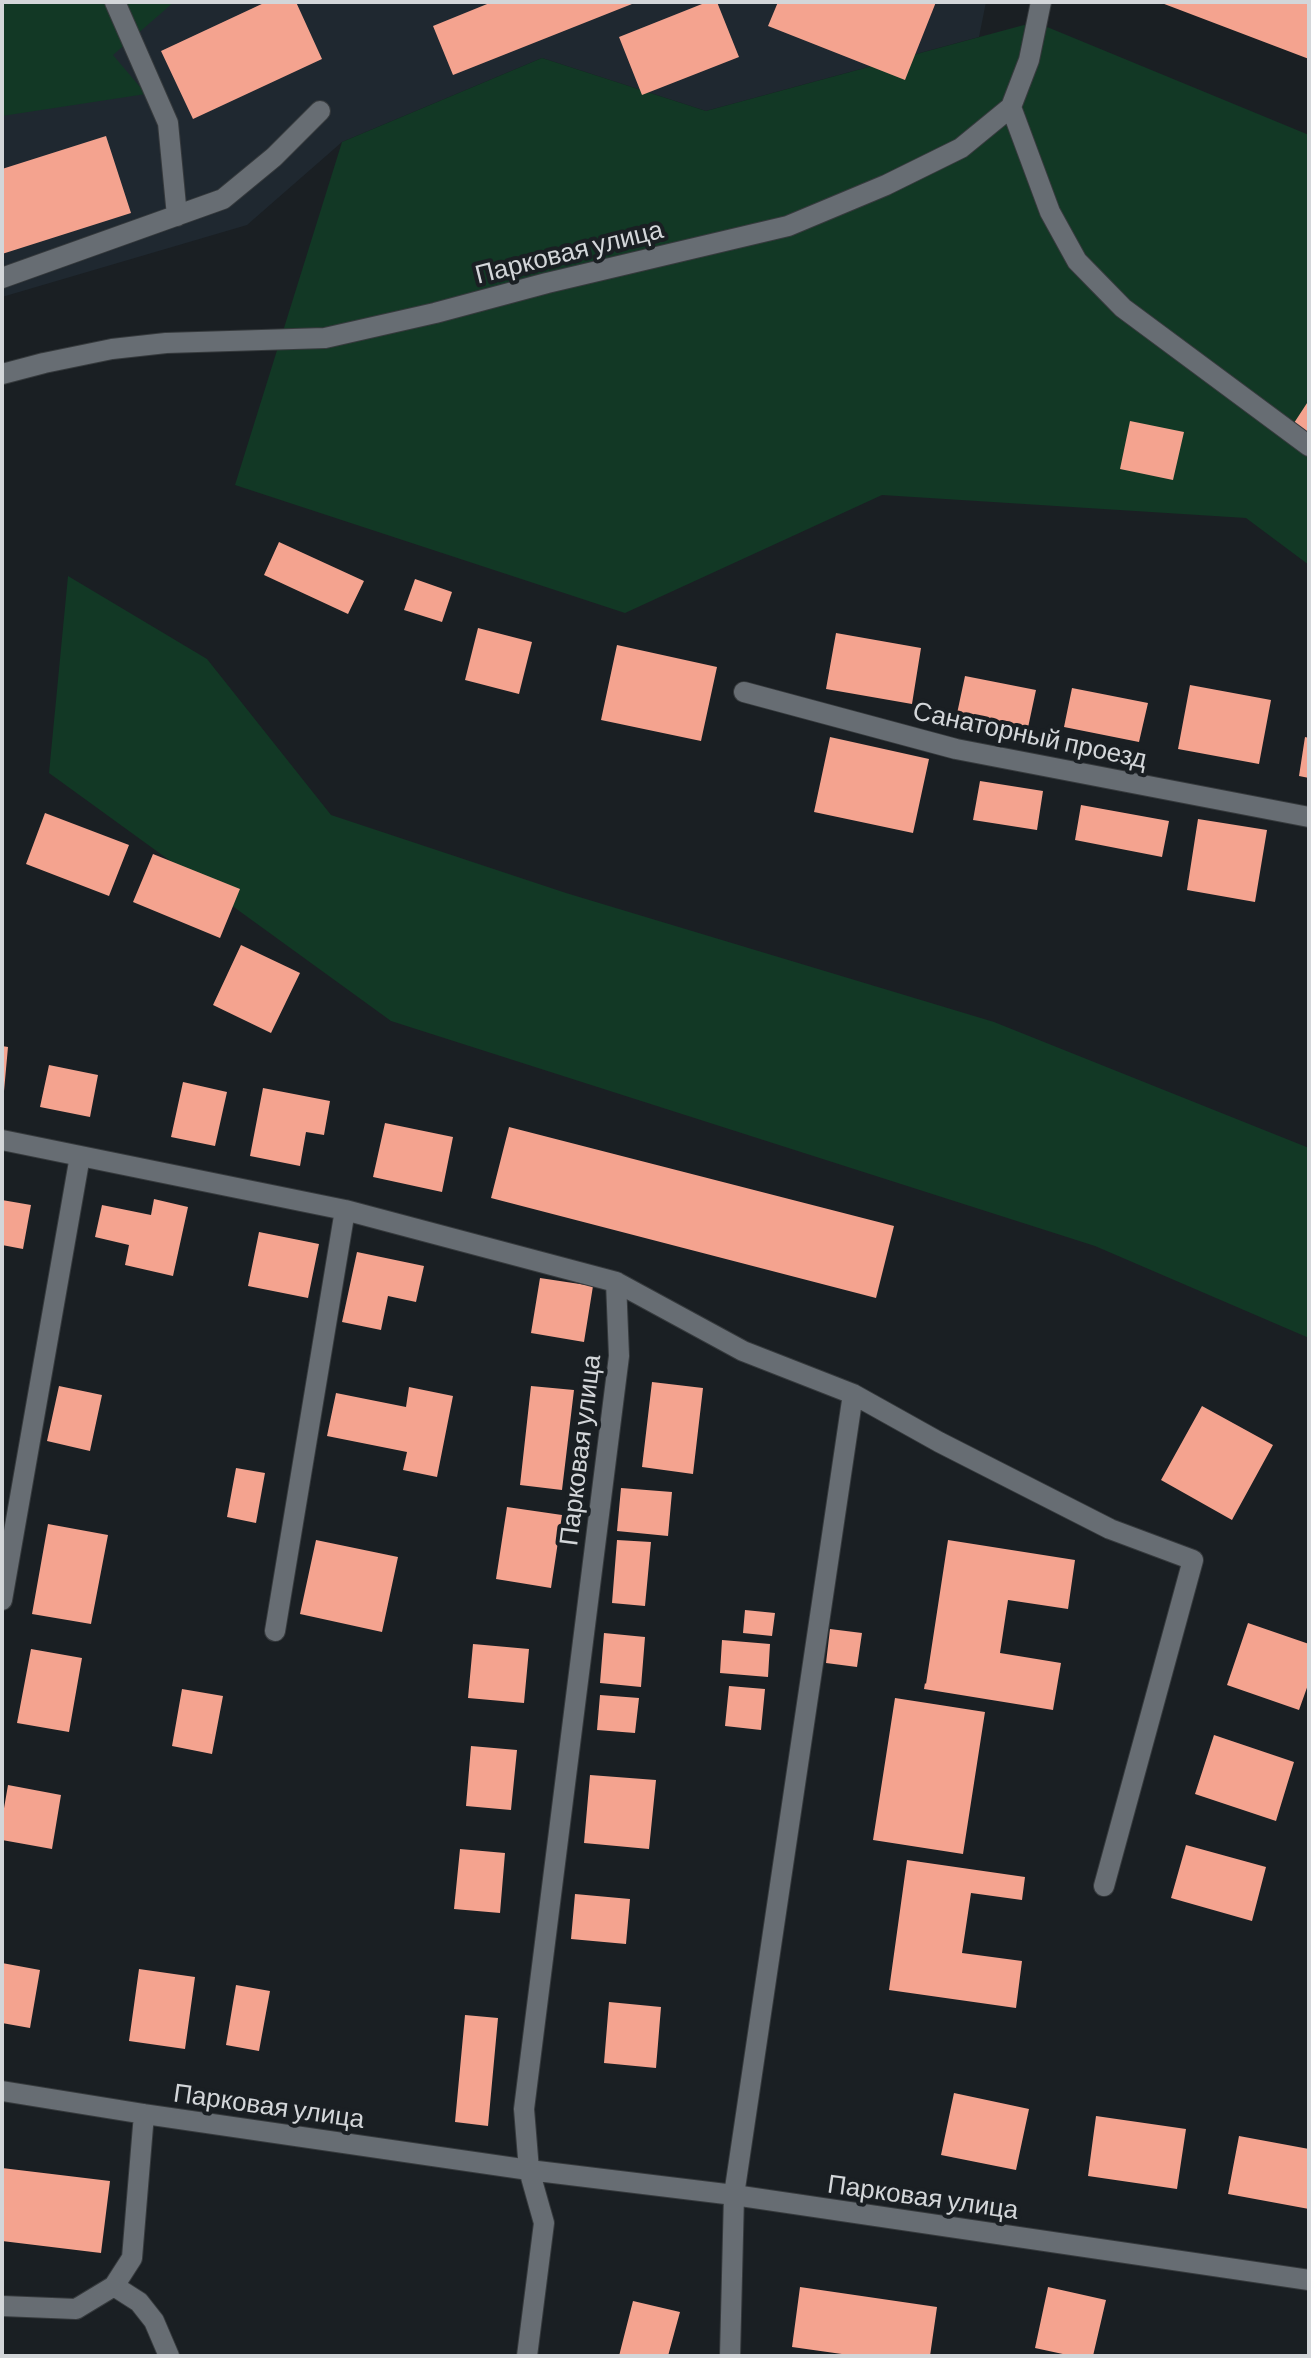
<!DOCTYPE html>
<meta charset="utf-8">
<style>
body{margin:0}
#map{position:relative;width:1311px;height:2358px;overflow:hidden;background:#1a1f23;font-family:Barlow,sans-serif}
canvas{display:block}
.frame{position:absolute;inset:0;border:4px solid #d3d6d9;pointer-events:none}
</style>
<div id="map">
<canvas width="1311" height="2358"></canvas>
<div class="frame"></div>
</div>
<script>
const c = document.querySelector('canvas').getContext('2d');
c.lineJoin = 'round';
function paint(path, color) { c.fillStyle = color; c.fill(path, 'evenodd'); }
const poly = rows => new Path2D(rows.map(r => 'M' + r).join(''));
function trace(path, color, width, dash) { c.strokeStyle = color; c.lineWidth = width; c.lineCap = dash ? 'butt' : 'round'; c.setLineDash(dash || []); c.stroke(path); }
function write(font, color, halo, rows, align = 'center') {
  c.font = font + ' Barlow,sans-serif'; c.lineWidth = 8; c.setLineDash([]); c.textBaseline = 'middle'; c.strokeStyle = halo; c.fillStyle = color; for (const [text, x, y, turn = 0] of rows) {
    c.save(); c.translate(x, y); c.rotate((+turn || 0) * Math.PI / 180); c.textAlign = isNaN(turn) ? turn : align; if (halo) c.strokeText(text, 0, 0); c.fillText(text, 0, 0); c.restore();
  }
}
paint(poly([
 [2,2,986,2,979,37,706,111,542,58,342,142,247,225,2,297]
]), '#1f2830');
paint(poly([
 [2,2,174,2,113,55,146,94,2,116],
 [1035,22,1309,135,1309,565,1246,518,882,495,625,613,235,485,342,142,542,58,706,111],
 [68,576,207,659,331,815,566,893,994,1022,1309,1148,1309,1338,1095,1246,391,1021,49,773]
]), '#123825');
paint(poly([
 [266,2,296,2,322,59,193,119,161,51],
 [492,2,637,2,453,75,433,26],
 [707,2,717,2,739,57,642,95,619,37],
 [778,2,936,2,905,80,768,26],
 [1159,2,1309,2,1309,59],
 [106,136,131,213,2,254,2,169],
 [1309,400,1309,433,1294,423],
 [1130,421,1184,432,1173,480,1120,469],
 [279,542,364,581,348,614,264,575],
 [415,579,452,592,442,622,404,610],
 [478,628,532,642,519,694,465,680],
 [836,633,921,648,912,704,826,689],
 [617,645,717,667,701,741,601,720],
 [965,676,1036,690,1026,737,955,723],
 [1190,685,1271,700,1259,764,1178,749],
 [1072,688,1148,703,1139,742,1064,727],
 [830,737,929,759,913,833,814,812],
 [1305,737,1309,738,1309,778,1299,776],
 [980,781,1043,791,1037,830,973,820],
 [1081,805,1169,821,1162,857,1075,840],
 [45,813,129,845,109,896,26,864],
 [1198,819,1267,830,1255,902,1187,890],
 [153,854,240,889,220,938,133,902],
 [241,945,300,973,271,1033,213,1005],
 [2,1046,8,1047,4,1091,2,1091],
 [49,1065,98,1075,90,1117,40,1107],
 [183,1082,227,1092,215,1146,171,1137],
 [263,1088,330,1101,324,1135,306,1132,300,1166,250,1156],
 [385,1123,453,1137,442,1192,373,1177],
 [509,1127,894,1226,876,1298,491,1198],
 [154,1199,188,1207,173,1276,125,1265,129,1245,95,1237,102,1205,151,1215],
 [2,1200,31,1205,23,1249,2,1245],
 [259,1232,319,1244,308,1298,248,1286],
 [357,1252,424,1266,416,1302,388,1296,381,1330,342,1322],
 [540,1278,593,1286,584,1342,531,1333],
 [652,1382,703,1388,693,1474,642,1467],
 [59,1386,102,1395,90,1451,47,1441],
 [531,1386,574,1390,562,1490,520,1485],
 [409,1387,453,1396,437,1477,403,1470,407,1452,327,1436,336,1393,406,1407],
 [1202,1406,1273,1445,1232,1520,1161,1480],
 [236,1468,265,1473,256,1523,227,1517],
 [621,1488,672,1492,668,1536,617,1531],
 [507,1507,562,1515,551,1588,496,1579],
 [48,1524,108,1535,91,1624,32,1614],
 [316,1540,398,1557,382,1632,300,1614],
 [617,1540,651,1542,645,1606,612,1603],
 [948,1540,1075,1560,1068,1609,1008,1600,1000,1653,1061,1663,1053,1710,924,1689,925,1683,926,1684],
 [745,1610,775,1613,772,1636,743,1633],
 [1248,1623,1309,1644,1309,1682,1299,1710,1227,1685],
 [830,1629,862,1633,857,1667,826,1663],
 [604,1633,645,1637,641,1687,600,1683],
 [722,1640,770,1644,768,1677,720,1673],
 [473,1644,529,1649,524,1703,468,1698],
 [31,1649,82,1658,69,1732,17,1723],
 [729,1686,765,1689,761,1730,725,1726],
 [182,1689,223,1696,212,1754,172,1746],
 [600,1695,639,1698,635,1733,597,1730],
 [895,1698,985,1712,963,1854,873,1840],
 [1214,1735,1294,1762,1276,1821,1195,1794],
 [471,1746,517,1750,511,1810,466,1806],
 [590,1775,656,1780,649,1849,584,1843],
 [8,1785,61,1795,52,1849,2,1840,2,1820],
 [1186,1845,1266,1867,1252,1921,1171,1898],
 [460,1849,505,1853,500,1913,454,1909],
 [907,1860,1025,1877,1022,1900,971,1893,962,1953,1022,1961,1016,2008,889,1990],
 [575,1894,630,1899,626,1944,571,1939],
 [2,1963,40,1970,30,2028,2,2023],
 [139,1969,195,1977,185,2049,129,2041],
 [236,1985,270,1991,259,2051,226,2045],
 [609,2002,661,2007,656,2068,604,2063],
 [465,2015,498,2018,488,2126,455,2122],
 [954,2093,1029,2109,1016,2170,941,2155],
 [1096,2116,1186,2129,1177,2189,1088,2176],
 [1239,2136,1309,2149,1309,2209,1228,2194],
 [2,2168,110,2181,101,2253,2,2241],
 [800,2287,937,2307,930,2356,856,2356,792,2347],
 [1048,2287,1106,2300,1093,2356,1072,2356,1035,2348],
 [633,2301,680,2312,668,2356,619,2356]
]), '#f4a38f');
const minor = poly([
 [115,2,168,123,177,216],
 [1011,107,1050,212,1077,261,1123,308,1309,446],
 [2,278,223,199,274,157,320,111],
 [2,374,44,363,112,349,166,343,325,338,435,313,547,283,788,226,886,185,961,148,1011,107,1029,60,1041,2],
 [744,692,956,749,1309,817],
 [2,1140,345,1210,616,1282,619,1356,524,2109,529,2170,544,2223,527,2356],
 [616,1282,743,1351,853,1394,939,1442,1110,1529,1193,1560,1104,1886],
 [2,1600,80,1156],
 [275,1631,345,1210],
 [2,2091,144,2114,529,2170,734,2195,1309,2280],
 [114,2286,139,2302,154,2321,169,2356],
 [2,2306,76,2309,114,2286,132,2258,144,2114],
 [730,2356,734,2195,853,1394]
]);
trace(minor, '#363a3d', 22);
trace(minor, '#676d73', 20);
write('26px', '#d3d6d9', '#1a1f23', [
 ["Парковая улица",569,252,-14],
 ["Санаторный проезд",1030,735,12],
 ["Парковая улица",580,1450,-83],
 ["Парковая улица",269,2106,8],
 ["Парковая улица",923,2197,8]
]);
</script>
